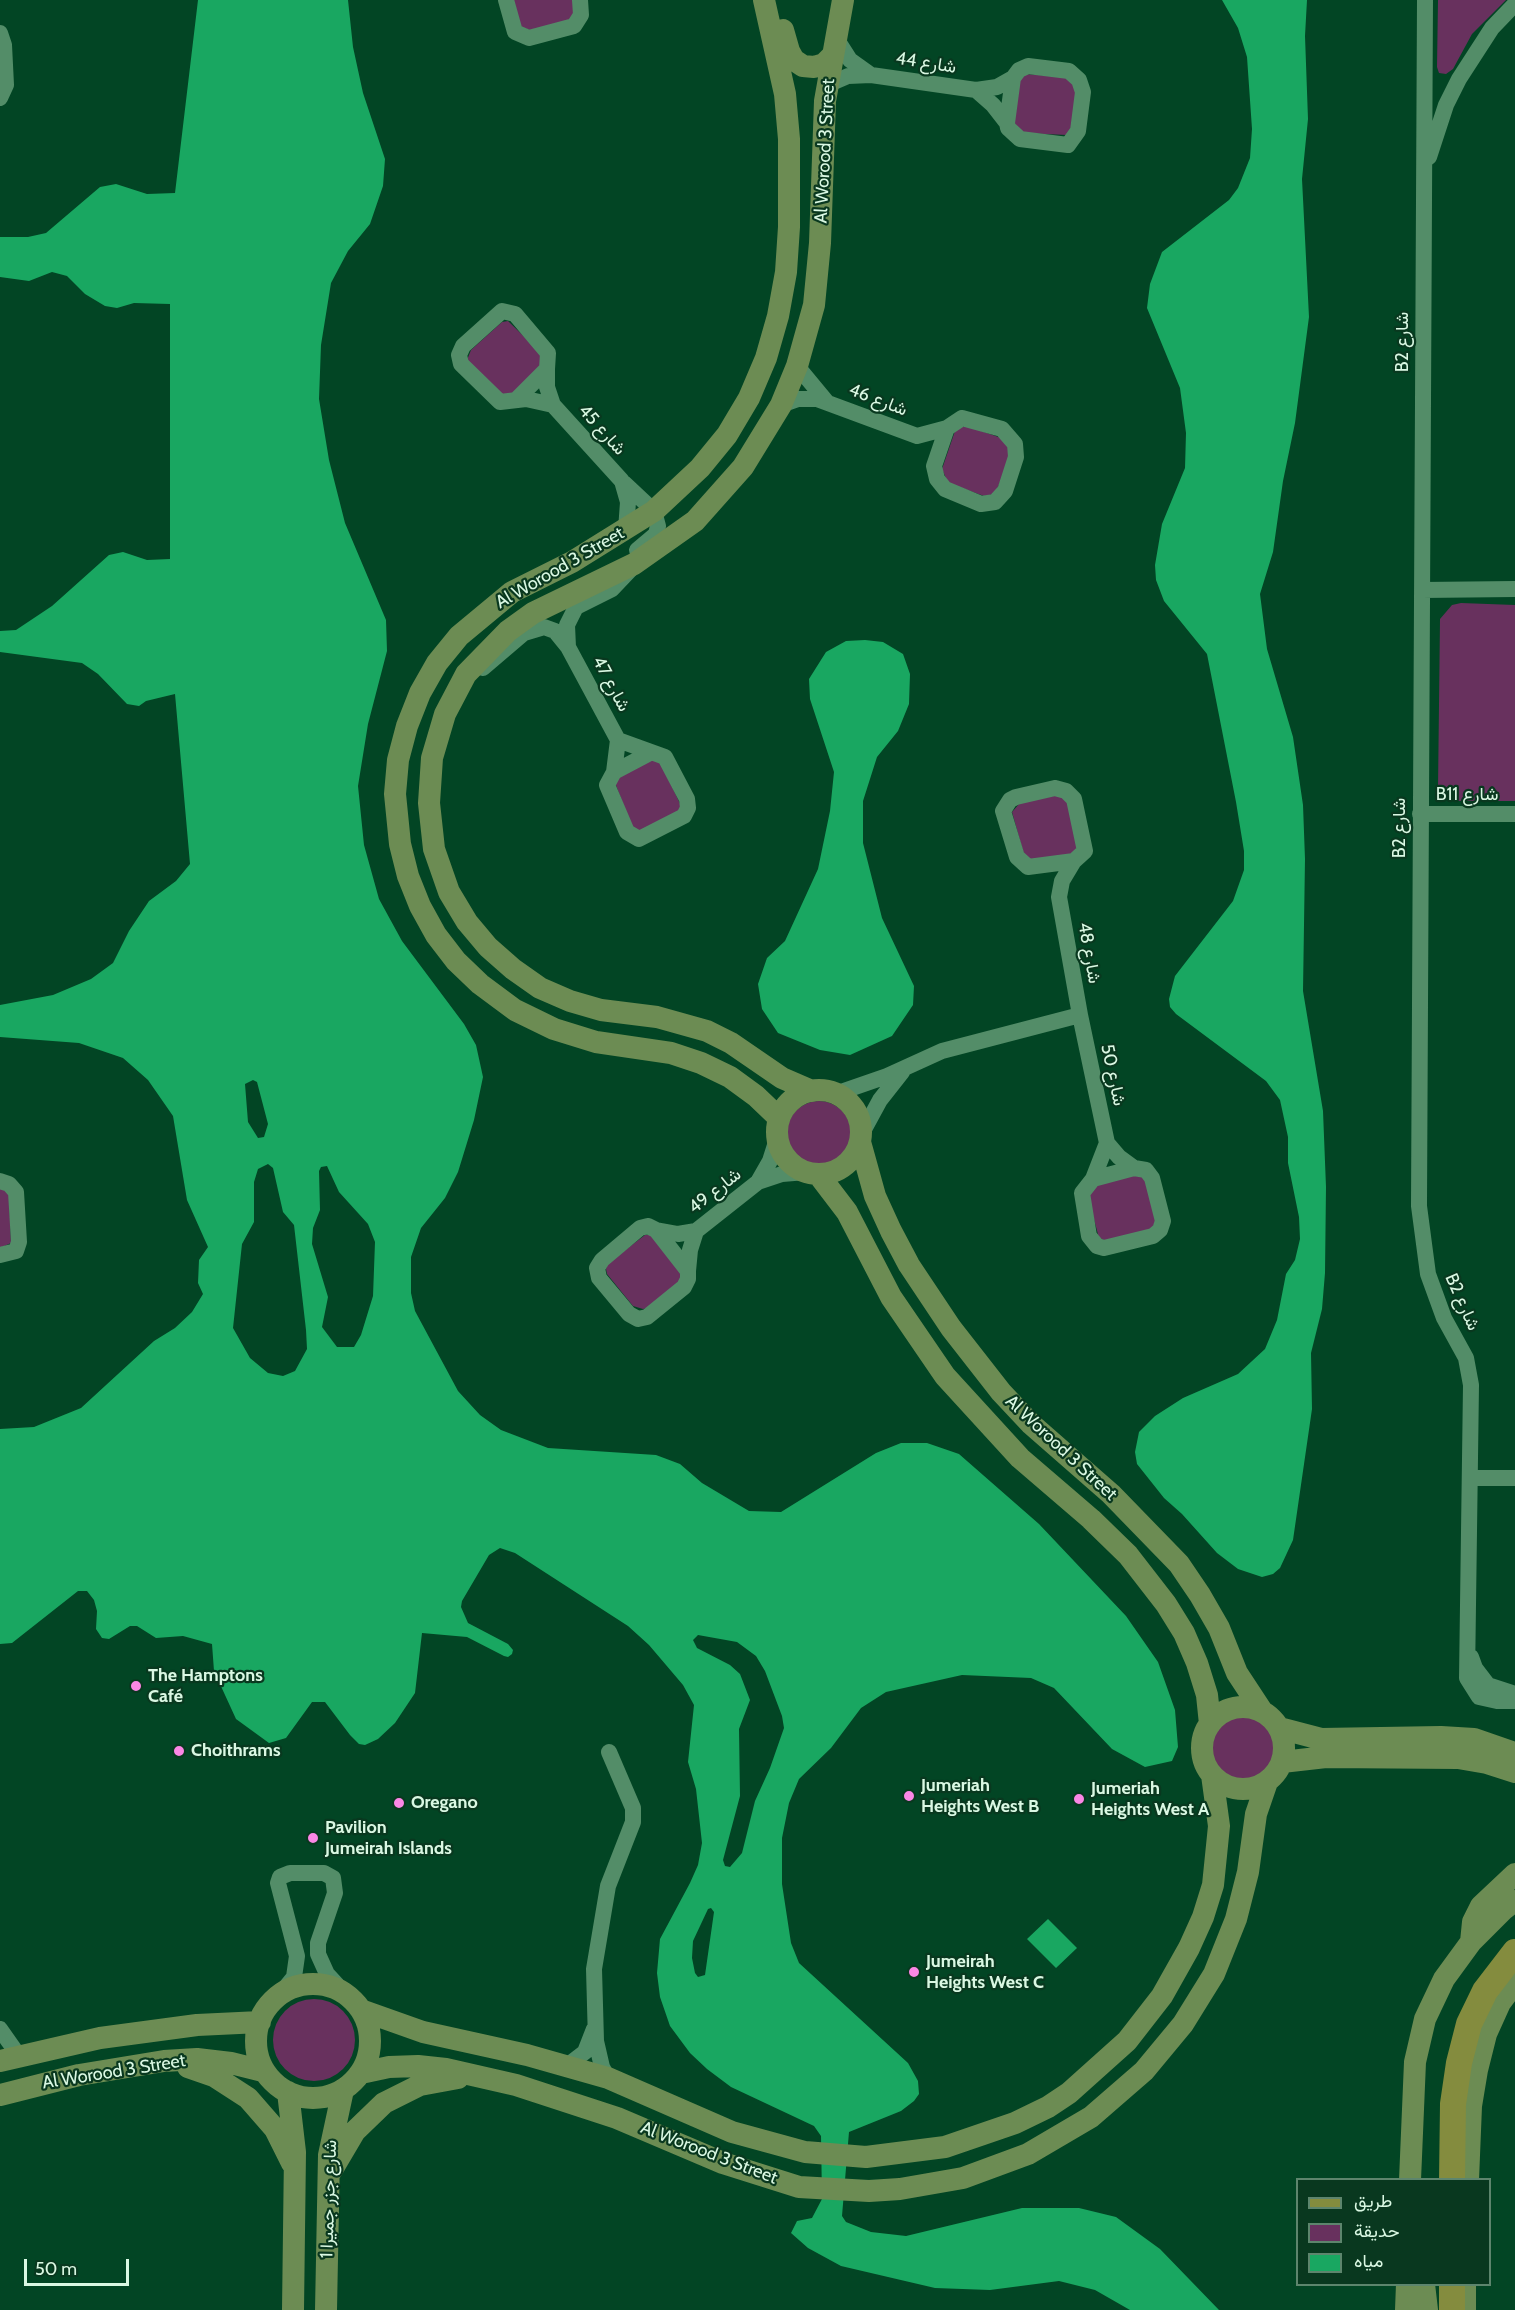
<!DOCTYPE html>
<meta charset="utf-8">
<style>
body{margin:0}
#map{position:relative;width:1515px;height:2310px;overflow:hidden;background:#024524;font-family:Cabin,Vazirmatn,sans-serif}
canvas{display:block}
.legend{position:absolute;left:1296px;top:2178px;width:195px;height:108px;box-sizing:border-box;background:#09381f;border:2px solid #5d856d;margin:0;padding:8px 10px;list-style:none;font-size:18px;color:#daf8e3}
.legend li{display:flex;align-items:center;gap:12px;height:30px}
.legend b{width:30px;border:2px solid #5d856d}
.scale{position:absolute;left:24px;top:2259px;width:105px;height:27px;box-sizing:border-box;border:3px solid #daf8e3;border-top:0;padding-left:8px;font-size:18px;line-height:21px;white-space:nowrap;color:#daf8e3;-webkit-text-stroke:4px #09381f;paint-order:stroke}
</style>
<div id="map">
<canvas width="1515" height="2310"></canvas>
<ul class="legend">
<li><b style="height:8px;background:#848c3e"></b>طريق</li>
<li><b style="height:16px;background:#68315e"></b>حديقة</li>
<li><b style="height:16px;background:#19a761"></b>مياه</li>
</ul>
<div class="scale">50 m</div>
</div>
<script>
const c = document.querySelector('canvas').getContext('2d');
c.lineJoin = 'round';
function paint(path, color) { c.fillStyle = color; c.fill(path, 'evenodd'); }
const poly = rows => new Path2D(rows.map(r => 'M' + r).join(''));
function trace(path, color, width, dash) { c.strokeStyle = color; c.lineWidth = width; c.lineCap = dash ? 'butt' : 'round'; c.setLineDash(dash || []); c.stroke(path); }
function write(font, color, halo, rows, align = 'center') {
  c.font = font + ' Cabin,Vazirmatn,sans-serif'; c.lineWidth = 4.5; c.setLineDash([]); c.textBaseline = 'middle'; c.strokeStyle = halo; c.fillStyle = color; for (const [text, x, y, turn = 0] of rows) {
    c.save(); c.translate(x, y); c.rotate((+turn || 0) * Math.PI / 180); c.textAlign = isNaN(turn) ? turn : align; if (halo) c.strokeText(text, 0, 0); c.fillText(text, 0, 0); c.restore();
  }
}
paint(poly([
 [513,0,575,0,573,20,530,30,521,27],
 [1438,0,1506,0,1472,34,1453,69,1446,74,1439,73,1437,67],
 [1024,74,1069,77,1077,83,1074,127,1067,135,1022,133,1017,130,1014,120,1017,83],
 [508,321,541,353,543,363,512,394,502,396,467,360,471,350,502,322],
 [959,427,970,427,1004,439,1012,454,995,494,984,496,948,483,942,469,955,431],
 [1461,603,1515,605,1515,801,1457,801,1449,799,1438,788,1440,619,1452,605],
 [653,759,659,759,683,810,643,831,633,830,614,780],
 [1058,795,1068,799,1078,847,1071,854,1026,862,1012,812,1020,803],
 '787 1133a32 32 0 1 1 64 0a32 32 0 1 1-64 0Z',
 [1134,1173,1144,1177,1156,1220,1152,1229,1109,1242,1099,1238,1088,1197,1091,1186],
 [0,1187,9,1192,11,1243,0,1248],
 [645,1235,651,1235,680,1269,681,1280,648,1308,643,1309,633,1306,607,1274,606,1269,607,1264],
 '1212 1748a32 32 0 1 1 64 0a32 32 0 1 1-64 0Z',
 '273 2040a41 41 0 1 1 82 0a41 41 0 1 1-82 0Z'
]), '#68315e');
paint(poly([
 [198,0,348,0,353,47,363,93,385,159,383,186,370,224,348,251,331,283,321,345,319,399,329,460,345,523,386,620,387,651,368,724,358,786,364,845,379,899,402,941,464,1024,476,1045,483,1077,474,1120,458,1172,445,1198,421,1228,411,1257,411,1293,415,1311,458,1391,480,1415,501,1430,548,1448,656,1455,680,1464,702,1483,749,1511,781,1512,876,1453,901,1443,927,1443,959,1454,1039,1524,1126,1616,1158,1662,1175,1710,1178,1747,1172,1761,1145,1767,1112,1749,1054,1688,1031,1678,962,1675,886,1692,861,1708,831,1748,799,1779,789,1803,782,1838,782,1884,791,1943,799,1963,908,2063,918,2081,919,2094,914,2101,901,2111,849,2132,842,2216,846,2222,871,2232,906,2236,1022,2208,1079,2208,1116,2217,1160,2249,1219,2310,1130,2310,1095,2290,1059,2281,990,2290,935,2288,841,2266,808,2248,791,2233,797,2221,812,2218,822,2199,821,2136,814,2126,731,2087,707,2069,690,2053,670,2026,660,1997,657,1973,660,1939,690,1883,698,1865,702,1843,696,1789,688,1762,694,1705,683,1685,649,1645,628,1626,515,1553,500,1548,489,1555,462,1601,461,1607,468,1623,508,1644,513,1650,512,1654,508,1657,504,1656,467,1637,422,1633,415,1693,395,1723,378,1739,365,1745,359,1744,350,1735,325,1702,312,1702,286,1738,269,1743,236,1719,214,1671,212,1644,183,1636,156,1638,137,1626,130,1626,109,1639,102,1638,96,1629,97,1611,94,1600,87,1591,78,1591,12,1643,0,1644,0,1429,34,1427,81,1408,154,1341,175,1328,192,1312,203,1294,198,1283,199,1260,208,1247,187,1200,173,1116,148,1080,123,1058,79,1043,0,1037,0,1005,53,995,91,979,113,963,129,931,149,901,176,881,190,864,175,694,146,701,139,706,127,704,98,674,82,663,0,652,0,631,16,630,52,606,109,555,123,552,147,560,170,559,170,304,134,303,117,308,105,306,85,294,67,276,52,272,29,281,0,277,0,237,28,237,46,233,100,187,116,184,147,194,175,193],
 [253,1080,257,1082,268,1124,264,1137,258,1138,248,1122,245,1084],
 [268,1164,273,1168,283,1212,294,1225,306,1330,307,1349,295,1371,283,1376,268,1373,250,1358,233,1328,242,1244,254,1222,254,1182,258,1169],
 [327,1166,339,1192,368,1224,375,1242,373,1296,361,1335,354,1347,337,1347,322,1327,328,1297,312,1244,313,1228,320,1210,319,1171,321,1167],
 [698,1635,737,1642,756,1656,765,1671,782,1716,784,1728,770,1768,755,1801,742,1853,730,1867,725,1866,723,1860,740,1796,739,1729,750,1700,740,1674,730,1665,697,1648,693,1640],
 [711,1908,714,1912,705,1975,698,1977,695,1973,692,1958,693,1941,708,1909],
 [1222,0,1307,0,1305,36,1308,119,1302,179,1309,317,1295,423,1283,481,1273,552,1260,594,1267,649,1293,737,1303,805,1305,859,1303,991,1323,1111,1326,1187,1325,1273,1322,1309,1311,1353,1312,1409,1293,1540,1280,1568,1273,1574,1262,1577,1238,1569,1217,1553,1182,1514,1164,1498,1137,1464,1135,1452,1139,1432,1155,1416,1183,1398,1238,1374,1265,1349,1277,1320,1286,1274,1295,1260,1300,1239,1299,1217,1288,1163,1288,1137,1280,1100,1266,1081,1176,1014,1170,1007,1169,999,1175,976,1233,901,1244,870,1244,851,1236,802,1207,654,1164,601,1156,580,1155,565,1162,524,1185,468,1186,433,1180,388,1147,308,1150,284,1162,252,1229,200,1238,188,1250,158,1252,129,1247,57,1238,28],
 [865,640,883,642,903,654,910,674,909,704,898,731,877,757,863,801,863,843,882,918,914,986,913,1005,892,1036,850,1055,820,1050,778,1033,762,1009,758,984,767,958,785,941,818,869,830,811,834,772,810,699,809,679,826,652,846,641],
 [1048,1919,1077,1948,1056,1968,1027,1939]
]), '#19a761');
trace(poly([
 [506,0,515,32,529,38,574,26,581,15,580,0],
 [1425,0,1419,1206,1428,1274,1444,1318,1466,1358,1471,1385,1467,1678,1479,1697,1497,1701,1515,1701],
 [0,33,4,45,6,85,0,98],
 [836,38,850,60,871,75],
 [1028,66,1069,71,1079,80,1083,92,1078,131,1068,145,1020,139,1008,128,1007,123,1013,78,1019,70,1028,66],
 [827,85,848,76,871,75,976,90,997,87,1013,78],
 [976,90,993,105,1007,123],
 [1429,157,1446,105,1459,79,1492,28,1515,4],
 [797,366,826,401],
 [547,369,547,387,553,405,622,481,654,511,658,526,656,534,637,550],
 [517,399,547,369,548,353,515,314,502,311,463,346,459,355,461,364,500,402,526,399,553,405],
 [781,405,798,399,817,399,917,436,947,428],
 [962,418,1002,429,1015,444,1016,457,1005,491,995,502,981,504,945,489,937,479,934,466,947,428,962,418],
 [622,481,628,502,626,530],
 [1422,590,1515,589],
 [568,647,567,625,576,607,612,589,631,569],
 [483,668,524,633,544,627,555,631,568,647,618,740,614,772],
 [618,740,665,757,687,799,688,808,684,816,639,839,627,832,607,785,614,772,650,753],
 [1055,788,1066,791,1074,799,1085,851,1074,861,1028,867,1017,857,1003,811,1010,800,1016,797,1055,788],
 [1420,814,1515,814],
 [1074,861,1062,881,1059,897,1080,1015,1107,1143,1119,1157,1134,1168],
 [835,1094,887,1076,942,1051,1080,1015],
 [861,1135,880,1100,902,1072],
 [1134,1168,1146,1170,1152,1178,1163,1221,1160,1230,1153,1236,1104,1248,1097,1246,1089,1236,1082,1193,1093,1179,1134,1168],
 [1093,1179,1107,1143],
 [0,1181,9,1184,16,1192,19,1242,16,1251,0,1255],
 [758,1182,770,1161,777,1139],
 [648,1226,656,1230,688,1271,688,1279,684,1287,647,1317,638,1319,629,1314,599,1278,597,1268,602,1260,640,1228,648,1226],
 [656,1230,678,1234,696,1231,758,1182,782,1174,806,1172],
 [688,1271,690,1250,696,1231],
 [1471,1478,1515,1478],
 [1471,1657,1475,1668,1488,1685,1515,1694],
 [281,1993,294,1977,297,1956,278,1883,280,1877,290,1873,324,1873,333,1878,335,1893,318,1943,318,1954,327,1974,349,1998],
 [0,2029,19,2056],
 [568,2065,585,2052,594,2029],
 [608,2078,602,2067,596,2041,594,1969,608,1886,633,1822,633,1808,609,1752]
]), '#538d68', 16);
trace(poly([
 [764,0,785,94,789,139,789,227,786,272,778,316,766,358,749,398,727,435,700,468,654,511,572,562,512,592,459,636,437,663,420,693,407,726,398,760,395,794,400,844,408,876,420,906,436,935,456,961,480,984,515,1010,554,1029,596,1042,671,1053,701,1063,730,1077,756,1096,779,1118],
 [783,30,789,51,794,60,803,66,814,67,824,64,832,56],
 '777 1132a42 42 0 1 1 84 0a42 42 0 1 1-84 0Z',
 [812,1091,782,1078,731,1043,707,1031,657,1017,601,1010,570,1001,540,988,513,969,488,947,467,922,449,892,434,849,429,803,432,758,445,714,466,674,508,631,533,613,634,564,695,521,743,467,781,405,797,366,814,305,820,243,825,101,843,0],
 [860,1142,875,1196,891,1231,909,1265,951,1328,1001,1392,1031,1424,1111,1494,1179,1564,1200,1595,1219,1628,1237,1673,1262,1711],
 [818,1174,847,1212,891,1297,945,1376,1020,1458,1091,1519,1128,1555,1166,1604,1184,1633,1197,1663,1207,1695,1210,1724],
 '1202 1748a41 41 0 1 1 82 0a41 41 0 1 1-82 0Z',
 [1279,1728,1321,1739,1441,1737,1474,1739,1515,1753],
 [1282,1762,1326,1757,1458,1758,1487,1763,1515,1772],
 [1471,1942,1473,1922,1481,1906,1515,1874],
 '256 2041a57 57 0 1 1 114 0a57 57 0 1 1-114 0Z',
 [361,2010,423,2032,527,2055,608,2078,732,2132,805,2152,866,2157,945,2147,1015,2123,1048,2107,1069,2093,1127,2041,1162,1996,1189,1948,1203,1917,1213,1885,1219,1826,1212,1775],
 [0,2061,100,2038,197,2025,260,2022],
 [188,2067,214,2076,248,2098,275,2129,292,2163],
 [361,2073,389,2067,418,2066,446,2069,516,2085,617,2118,723,2163,799,2187,869,2191,900,2189,963,2178,1028,2154,1091,2117,1144,2071,1183,2024,1214,1974,1236,1919,1248,1872,1256,1814,1267,1782],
 [288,2092,295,2152,293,2310],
 [0,2095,79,2075,164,2061,197,2059,231,2063,263,2071],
 [332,2170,355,2131,384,2103,420,2085,458,2078],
 [1410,2180,1415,2062,1425,2019,1444,1979,1471,1942,1504,1909,1515,1901],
 [1468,2180,1471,2106,1477,2070,1486,2034,1500,2003,1515,1983],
 [1424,2284,1427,2310],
 [326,2310,329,2155,343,2090],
 [1406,2310,1407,2284],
 [1465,2310,1465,2284]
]), '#6c8c53', 22);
trace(poly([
 [1452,2180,1453,2104,1459,2063,1469,2024,1485,1991,1515,1952],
 [1452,2310,1452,2284]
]), '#848c3e', 26);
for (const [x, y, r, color] of [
 [136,1686,6,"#fb87e5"],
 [179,1751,6,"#fb87e5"],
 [909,1796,6,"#fb87e5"],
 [1079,1799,6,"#fb87e5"],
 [399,1803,6,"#fb87e5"],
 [313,1838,6,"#fb87e5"],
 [914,1972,6,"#fb87e5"]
]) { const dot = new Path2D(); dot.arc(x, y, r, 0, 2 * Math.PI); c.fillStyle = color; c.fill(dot); trace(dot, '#09381f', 2); }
write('18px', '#daf8e3', '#09381f', [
 ["شارع 44",926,63,9],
 ["Al Worood 3 Street",825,151,-87],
 ["B2 شارع",1403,342,-90],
 ["شارع 46",878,400,21],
 ["شارع 45",602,430,48],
 ["Al Worood 3 Street",560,568,-30],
 ["شارع 47",611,684,62],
 ["B11 شارع",1467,795],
 ["B2 شارع",1400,828,-90],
 ["شارع 48",1089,953,80],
 ["شارع 50",1113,1075,78],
 ["شارع 49",715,1191,-38],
 ["B2 شارع",1462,1302,66],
 ["Al Worood 3 Street",1061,1448,43],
 ["Al Worood 3 Street",114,2072,-9],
 ["Al Worood 3 Street",709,2153,21],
 ["شارع جزر جميرا 1",329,2199,-88]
]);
write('bold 18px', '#daf8e3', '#09381f', [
 ["The Hamptons",148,1676],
 ["Café",148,1697],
 ["Choithrams",191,1751],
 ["Jumeriah",921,1786],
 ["Heights West B",921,1807],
 ["Jumeriah",1091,1789],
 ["Heights West A",1091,1810],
 ["Oregano",411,1803],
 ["Pavilion",325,1828],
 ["Jumeirah Islands",325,1849],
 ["Jumeirah",926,1962],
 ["Heights West C",926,1983]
], 'left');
</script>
